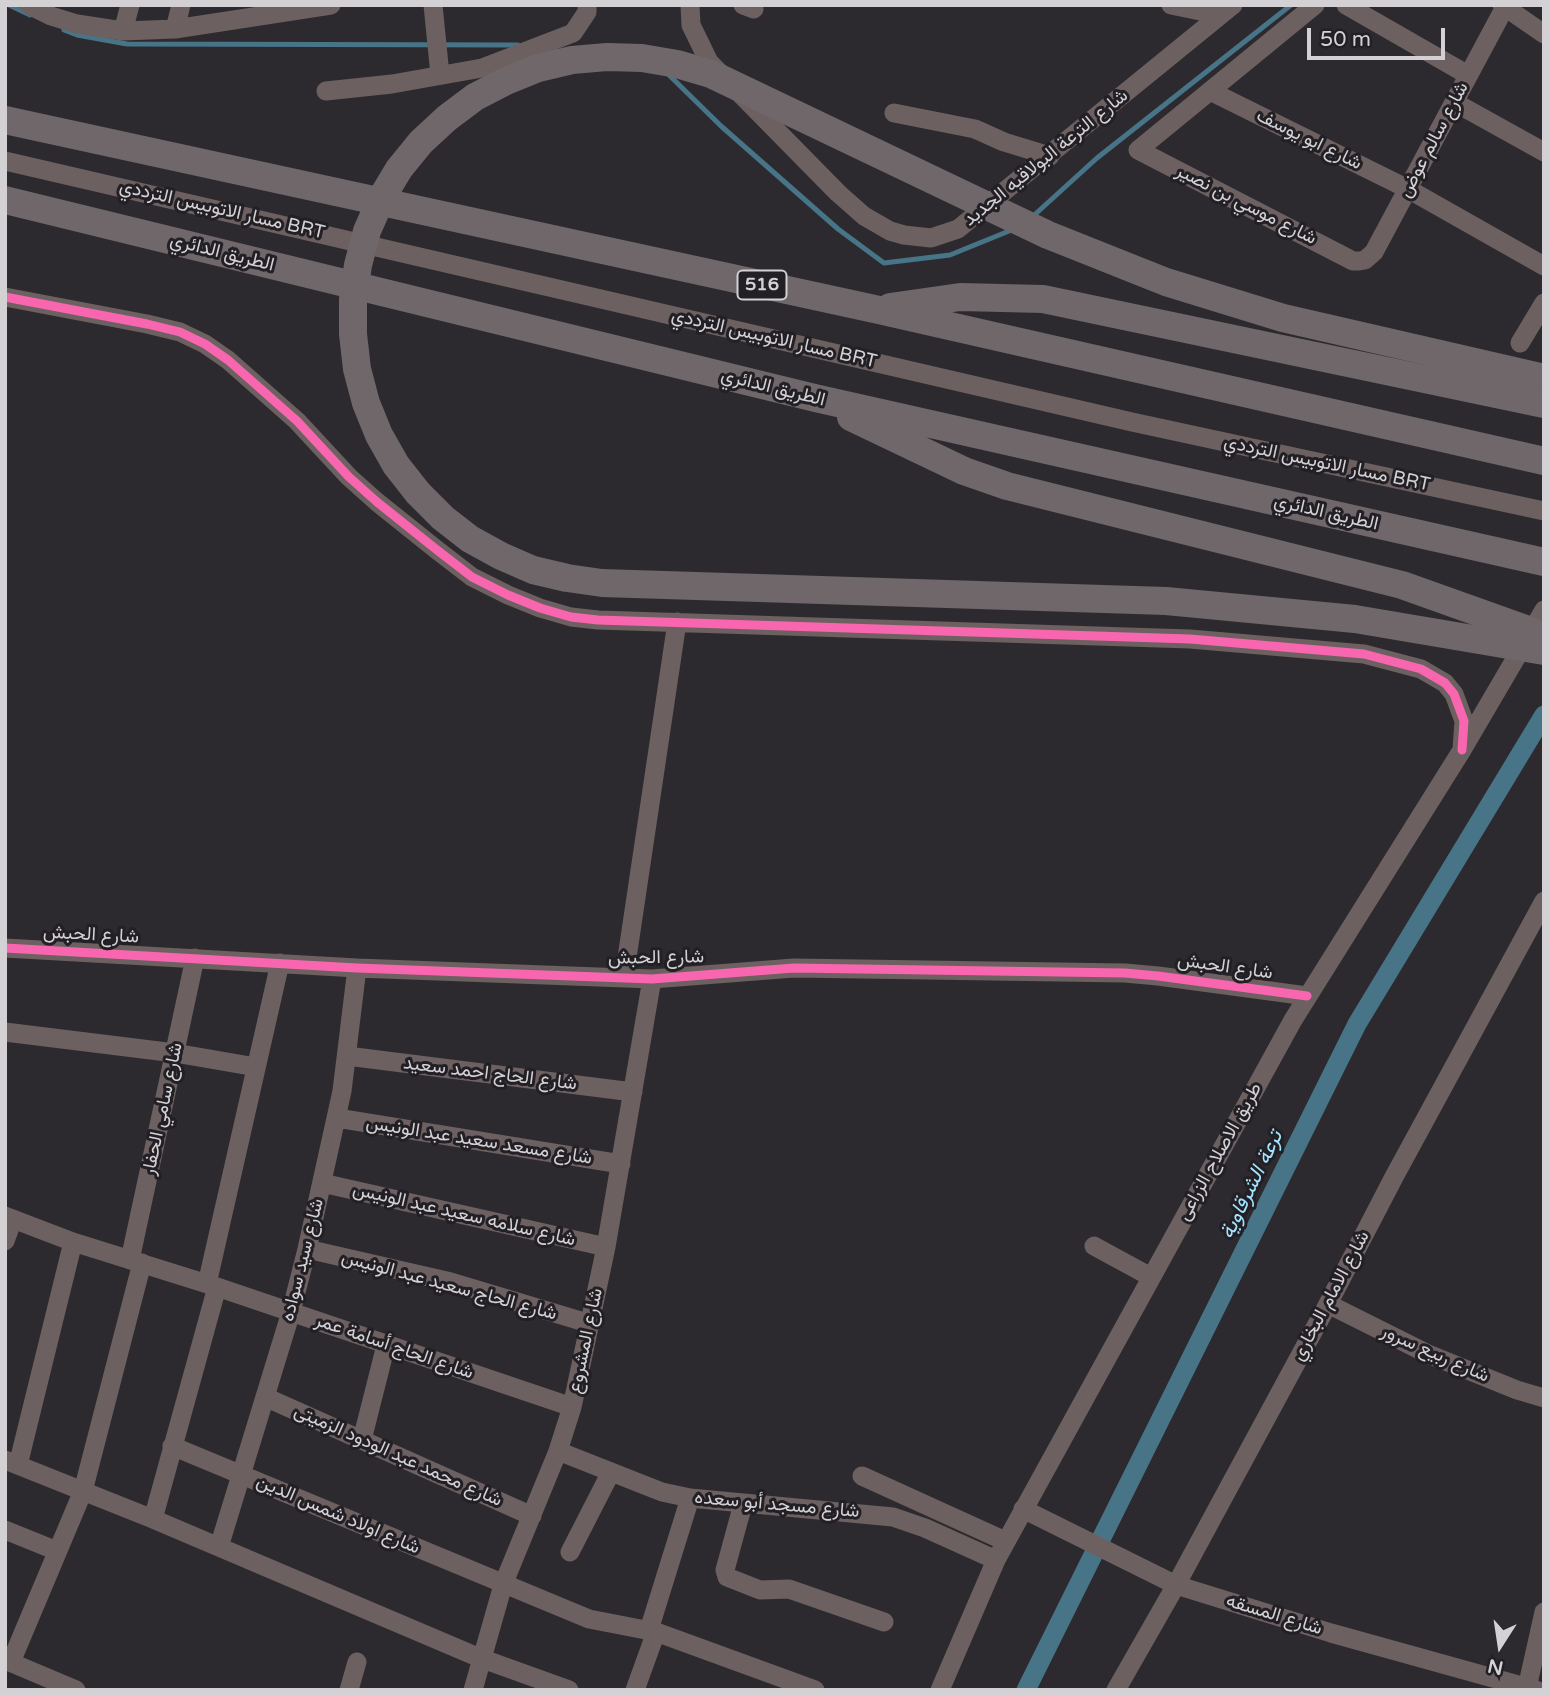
<!DOCTYPE html>
<meta charset="utf-8">
<style>
body{margin:0}
#map{position:relative;width:1549px;height:1695px;overflow:hidden;background:#2c2a2e;font-family:"Varela Round",sans-serif}
canvas{display:block}
.frame{position:absolute;inset:0;border:7px solid #d4d1d5;pointer-events:none}
.north{position:absolute;left:1465px;top:1611px;width:70px;height:70px;-webkit-text-stroke:5px #221f25;paint-order:stroke;rotate:192deg;font-size:19px;font-weight:700;line-height:28px;text-align:center;color:#d4d1d5}
.north::after{content:'';display:block;margin:auto;width:24px;height:32px;background:#d4d1d5;clip-path:polygon(50% 0,100% 100%,50% 72%,0 100%)}
.scale{position:absolute;left:1307px;top:28px;width:138px;height:32px;box-sizing:border-box;border:4px solid #d4d1d5;border-top:0;padding-left:9px;font-size:21px;line-height:24px;white-space:nowrap;color:#d4d1d5;-webkit-text-stroke:5px #221f25;paint-order:stroke}
</style>
<div id="map">
<canvas width="1549" height="1695"></canvas>
<div class="frame"></div>
<div class="north">N</div>
<div class="scale">50 m</div>
</div>
<script>
const c = document.querySelector('canvas').getContext('2d');
c.lineJoin = 'round';
const poly = rows => new Path2D(rows.map(r => 'M' + r).join(''));
function trace(path, color, width, dash) { c.strokeStyle = color; c.lineWidth = width; c.lineCap = dash ? 'butt' : 'round'; c.setLineDash(dash || []); c.stroke(path); }
function write(font, color, halo, rows, align = 'center') {
  c.font = font + ' "Varela Round",Vazirmatn,sans-serif'; c.lineWidth = 6; c.setLineDash([]); c.textBaseline = 'middle'; c.strokeStyle = halo; c.fillStyle = color; for (const [text, x, y, turn = 0] of rows) {
    c.save(); c.translate(x, y); c.rotate((+turn || 0) * Math.PI / 180); c.textAlign = isNaN(turn) ? turn : align; if (halo) c.strokeText(text, 0, 0); c.fillText(text, 0, 0); c.restore();
  }
}
trace(poly([
 [9,5,30,15],
 [64,30,77,35,127,44,518,45],
 [667,73,721,126,838,229,884,263,950,255,1014,229],
 [1031,218,1097,158,1291,5]
]), '#477487', 5);
trace(poly([
 [1026,1690,1357,1024,1544,715]
]), '#477487', 19);
trace(poly([
 [29,5,51,16,77,24,123,31,175,29,331,5],
 [433,5,440,75],
 [690,5,691,25,709,62,838,193,864,216,890,231,904,235,931,238,958,229,1233,5],
 [743,5,754,9],
 [1171,5,1220,15],
 [1315,5,1138,150,1353,261,1359,261,1365,260,1374,252,1505,7],
 [1346,5,1468,75],
 [1502,5,1544,34],
 [175,29,181,5],
 [123,31,130,5],
 [326,91,392,84,482,68,573,33,587,12,587,5],
 [1210,91,1408,189,1544,266],
 [1454,102,1544,152],
 [894,113,975,129,1004,142,1050,156],
 [5,161,1132,422,1544,511],
 [5,297,147,324,180,332,205,344,228,360,297,421,349,477,377,502,437,550,472,577,508,595,540,608,571,617,598,620,1190,639,1364,654,1421,669,1445,683,1454,694,1464,721,1462,750],
 [1520,343,1544,303],
 [5,948,357,968,652,979,794,968,1125,973,1158,976,1307,996],
 [624,978,677,622],
 [5,1032,175,1053,256,1067],
 [347,1056,633,1092],
 [337,1118,621,1164],
 [322,1183,606,1247],
 [5,1216,73,1242,217,1287,572,1407],
 [5,1241,13,1219],
 [1094,1246,1151,1277],
 [307,1249,451,1282,591,1324],
 [130,1260,195,958],
 [207,1284,280,963],
 [1328,1304,1428,1354,1517,1390,1544,1398],
 [265,1397,532,1516],
 [362,1440,386,1345],
 [172,1446,589,1619,656,1632,815,1690],
 [558,1451,662,1492,690,1498,893,1517,925,1528,996,1560],
 [5,1460,153,1519,480,1658,569,1690],
 [18,1465,73,1242],
 [862,1476,1005,1541],
 [743,1504,725,1570,727,1577,760,1590,789,1589,884,1622],
 [1023,1509,1176,1585,1331,1633,1536,1690],
 [153,1519,217,1287],
 [5,1530,57,1551],
 [219,1547,291,1312,307,1249,342,1091,357,968],
 [570,1552,611,1472],
 [649,1630,690,1498],
 [5,1660,76,1690],
 [11,1662,83,1491,142,1263],
 [1527,1688,1544,1612],
 [349,1690,357,1662],
 [473,1690,503,1585,558,1451,572,1407,606,1247,652,979],
 [635,1690,656,1632],
 [940,1690,996,1560,1293,1020,1462,750,1544,610],
 [1116,1690,1176,1585,1328,1304,1394,1177,1544,901]
]), '#6c6060', 19);
trace(poly([
 [5,120,879,310,1544,461],
 [5,200,815,398,1544,562],
 [890,307,960,297,1043,299,1544,404],
 [851,417,964,471,1007,486,1402,585,1531,631]
]), '#6f6769', 28);
trace(poly([
 [1544,378,1283,318,1166,282,1048,235,711,74,677,64,642,58,607,57,572,60,538,68,506,81,475,97,447,118,421,142,399,169,381,199,367,231,358,265,353,299,353,334,357,369,366,403,379,435,396,465,418,493,443,518,470,539,501,556,533,570,567,578,602,583,1166,601,1355,619,1544,651]
]), '#6f6769', 28);
trace(poly([
 [5,297,147,324,180,332,205,344,228,360,297,421,349,477,377,502,437,550,472,577,508,595,540,608,571,617,598,620,1190,639,1364,654,1421,669,1445,683,1454,694,1464,721,1462,750],
 [5,948,357,968,652,979,794,968,1125,973,1158,976,1307,996]
]), '#f766af', 9);
for (const [x, y, w] of [
 [762,285,49]
]) { const box = new Path2D(); box.roundRect(x - w / 2, y - 14.5, w, 29, 5); c.fillStyle = '#221f25'; c.fill(box); trace(box, '#d4d1d5', 2); }
write('bold 18px', '#d4d1d5', null, [
 ["516",762,285]
]);
write('19px', '#d4d1d5', '#221f25', [
 ["شارع ابو يوسف",1309,140,26],
 ["شارع سالم عوض",1434,140,-62],
 ["شارع الترعة البولاقيه الجديد",1046,158,-39],
 ["شارع موسي بن نصير",1246,205,27],
 ["مسار الاتوبيس الترددي BRT",222,210,13],
 ["الطريق الدائري",222,253,14],
 ["مسار الاتوبيس الترددي BRT",774,339,13],
 ["الطريق الدائري",773,388,14],
 ["مسار الاتوبيس الترددي BRT",1327,464,12],
 ["الطريق الدائري",1326,513,13],
 ["شارع الحبش",91,935,3],
 ["شارع الحبش",656,958,-1],
 ["شارع الحبش",1225,967,8],
 ["شارع الحاج احمد سعيد",490,1074,7],
 ["شارع سامي الحفار",163,1109,-78],
 ["شارع مسعد سعيد عبد الونيس",479,1141,9],
 ["طريق الاصلاح الزراعى",1220,1152,-61],
 ["شارع سلامه سعيد عبد الونيس",464,1215,13],
 ["شارع سيد سواده",303,1260,-76],
 ["شارع الحاج سعيد عبد الونيس",449,1286,15],
 ["شارع الامام البخاري",1331,1296,-62],
 ["شارع المشروع",586,1341,-78],
 ["شارع الحاج أسامة عمر",394,1347,19],
 ["شارع ربيع سرور",1435,1354,24],
 ["شارع محمد عبد الودود الزميتى",398,1456,24],
 ["شارع مسجد أبو سعده",777,1505,5],
 ["شارع اولاد شمس الدين",338,1515,23],
 ["شارع المسقه",1274,1615,17]
]);
write('italic 21px', '#a4e3fe', '#221f25', [
 ["ترعة الشرقاوية",1252,1185,-64]
]);
</script>
